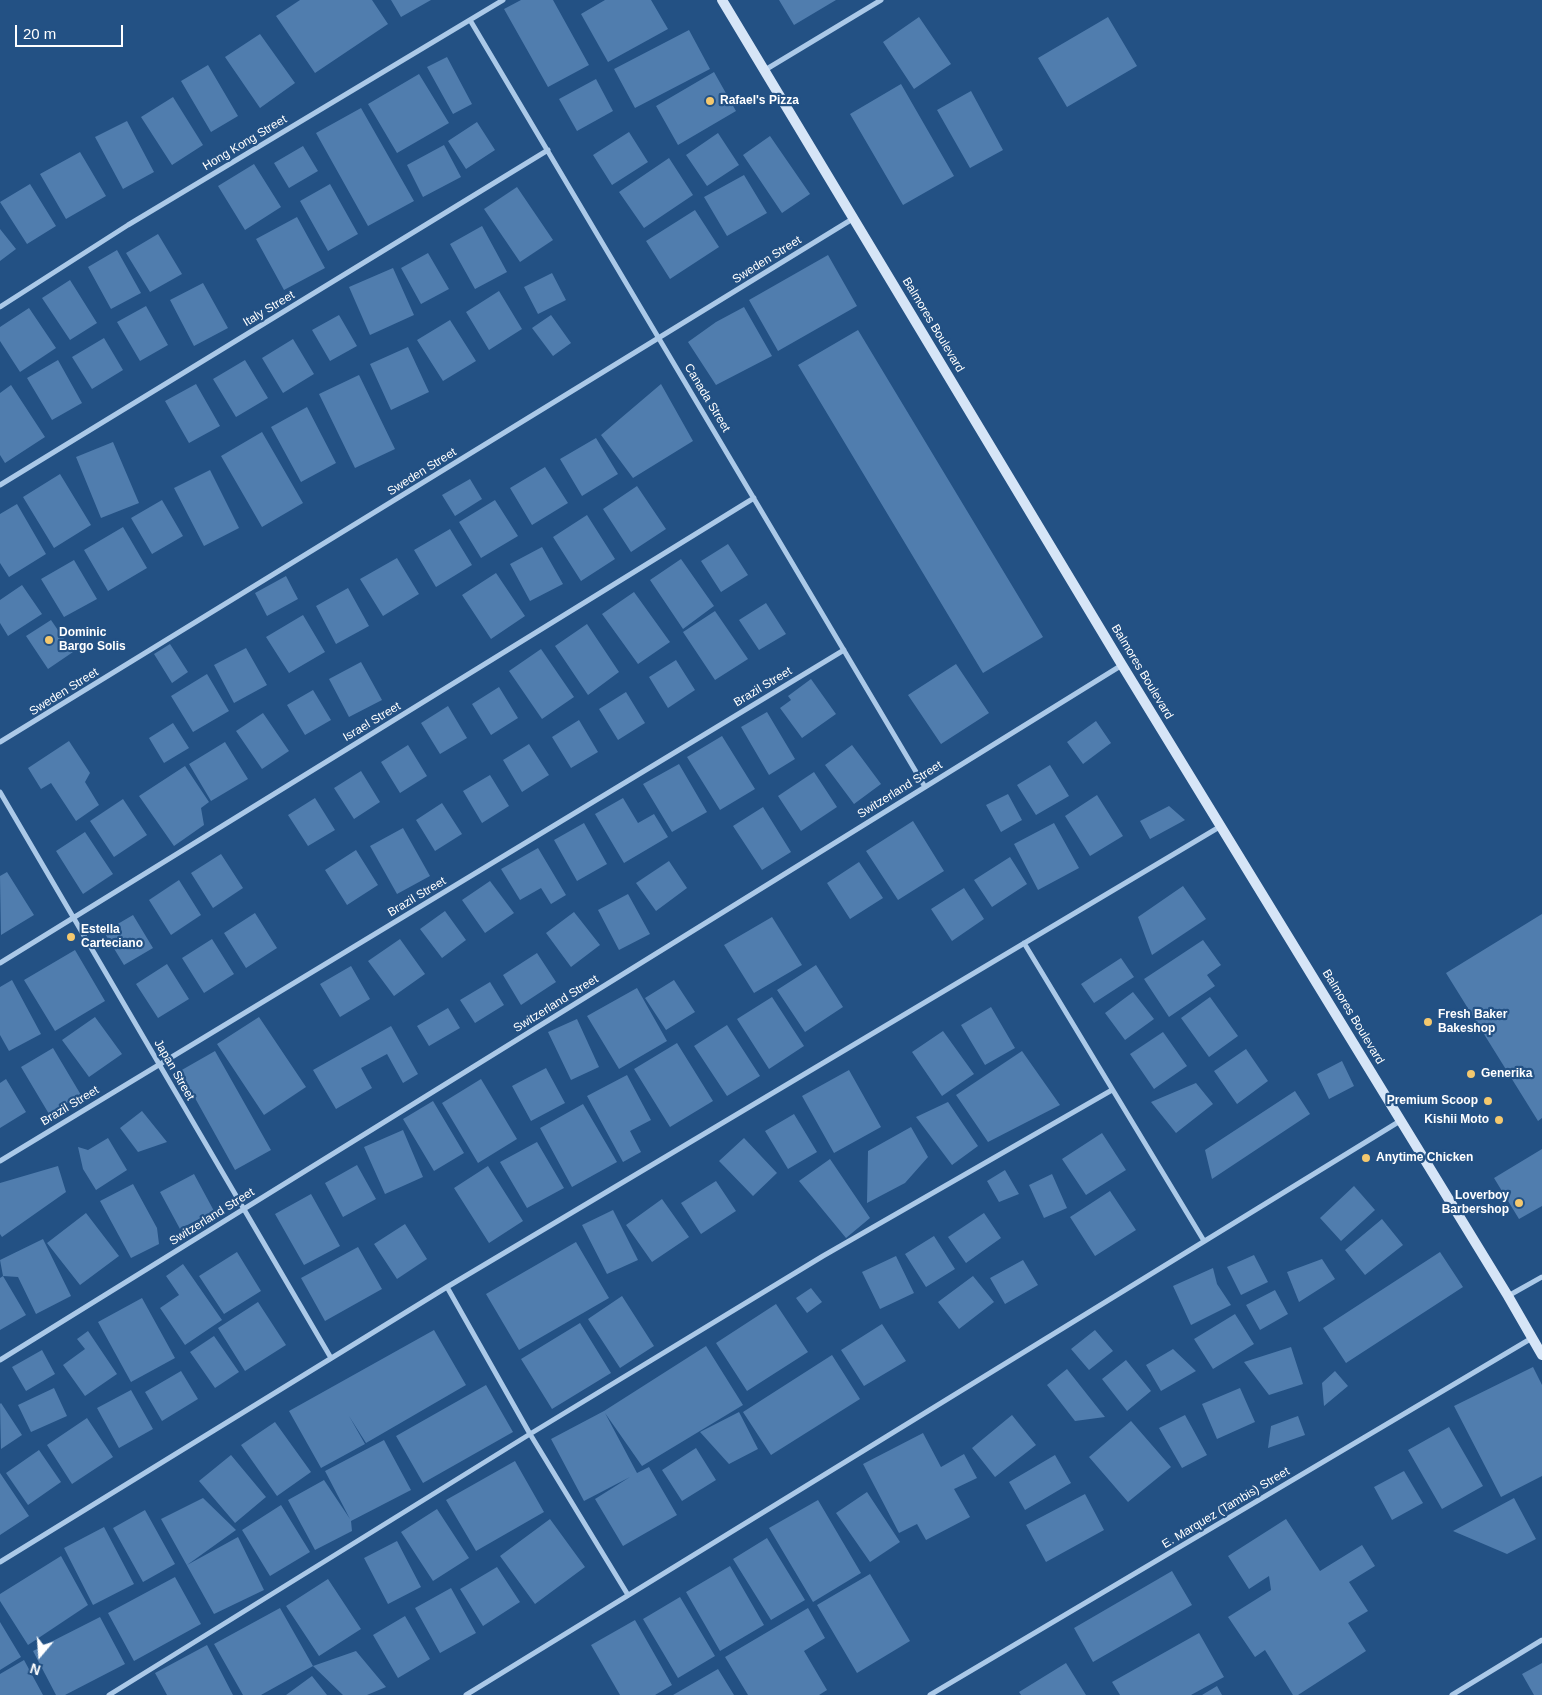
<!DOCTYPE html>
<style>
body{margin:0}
#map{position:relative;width:1542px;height:1695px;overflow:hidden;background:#235184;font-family:Arial,sans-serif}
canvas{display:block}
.north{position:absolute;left:15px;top:1630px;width:50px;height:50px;-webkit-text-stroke:4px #235184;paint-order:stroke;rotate:198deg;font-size:14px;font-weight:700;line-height:20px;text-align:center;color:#fff}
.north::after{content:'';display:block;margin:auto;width:18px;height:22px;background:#fff;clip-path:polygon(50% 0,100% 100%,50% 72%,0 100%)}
.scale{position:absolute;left:15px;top:25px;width:108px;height:22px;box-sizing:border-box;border:2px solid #fff;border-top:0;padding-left:6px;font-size:15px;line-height:18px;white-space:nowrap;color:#fff;-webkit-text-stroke:4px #235184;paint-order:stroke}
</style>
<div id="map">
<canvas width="1542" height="1695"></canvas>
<div class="north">N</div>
<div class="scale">20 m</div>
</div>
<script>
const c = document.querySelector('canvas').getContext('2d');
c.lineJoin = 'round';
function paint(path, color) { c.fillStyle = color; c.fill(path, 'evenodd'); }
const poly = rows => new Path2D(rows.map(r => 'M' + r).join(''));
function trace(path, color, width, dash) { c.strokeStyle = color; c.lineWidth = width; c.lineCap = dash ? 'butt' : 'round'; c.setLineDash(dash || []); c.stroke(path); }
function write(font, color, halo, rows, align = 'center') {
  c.font = font + ' Arial,sans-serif'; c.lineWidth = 4.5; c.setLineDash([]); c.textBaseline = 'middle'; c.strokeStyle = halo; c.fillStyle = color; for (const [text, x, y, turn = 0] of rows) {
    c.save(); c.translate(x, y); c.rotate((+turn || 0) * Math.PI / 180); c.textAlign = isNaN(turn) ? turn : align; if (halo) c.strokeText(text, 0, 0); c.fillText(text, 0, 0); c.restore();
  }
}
paint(poly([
 [300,0,372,0,388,24,315,73,276,16],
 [391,0,431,0,401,17],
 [521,0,553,0,589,65,548,87,504,9],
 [605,0,651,0,668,29,608,62,581,14],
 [779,0,836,0,794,25],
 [919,17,951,64,914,89,883,42],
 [1108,17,1137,66,1067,107,1038,58],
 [689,30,710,69,635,108,614,69],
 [260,34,295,83,260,108,225,57],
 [447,57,472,104,453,114,427,67],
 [208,65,238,116,211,132,181,81],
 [714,72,736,111,678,145,656,106],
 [419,74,449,123,397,153,368,104],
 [596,79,613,111,577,131,559,99],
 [901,84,954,176,903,205,850,114],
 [971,91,1003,150,970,168,937,110],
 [173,97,203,145,172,165,141,117],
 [361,108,414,201,368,226,316,133],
 [127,121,154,172,123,189,95,137],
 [477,122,495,150,466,169,448,141],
 [629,132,648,162,612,185,593,155],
 [718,133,739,165,707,186,686,155],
 [770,136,810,194,782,213,743,155],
 [444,145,461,177,423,197,407,165],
 [303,146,318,171,289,188,274,163],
 [80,152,106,196,66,219,40,174],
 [669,158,693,195,644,228,619,192],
 [254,164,281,207,245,230,218,186],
 [744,175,767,213,727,236,704,197],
 [30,184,56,226,27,244,0,202],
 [330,184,358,234,328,251,300,201],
 [517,187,553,240,520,262,484,209],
 [695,210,719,247,670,279,646,241],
 [297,217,325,268,284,290,256,239],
 [482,226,507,272,475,289,450,244],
 [0,229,16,249,0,261],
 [158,234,182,274,150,292,126,253],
 [117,250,141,293,111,309,88,267],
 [428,253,449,289,421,304,401,268],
 [828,255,857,306,778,351,749,300],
 [393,268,414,315,370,335,349,287],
 [552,273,566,300,538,314,524,287],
 [70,280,97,323,70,340,42,298],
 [203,283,228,328,194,346,170,300],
 [499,291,522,329,489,350,466,312],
 [146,306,168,345,140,361,117,322],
 [744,307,772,356,716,385,688,342,716,322],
 [29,308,56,348,20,372,0,341,0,327],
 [339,315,357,346,330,361,312,330],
 [551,315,571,343,553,356,532,328],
 [450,320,476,361,443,381,417,340],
 [858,330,1043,637,983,673,798,365],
 [104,338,123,370,92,389,72,357],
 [293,339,314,374,283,393,262,358],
 [408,347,429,392,391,410,370,364],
 [58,360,82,403,52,420,27,378],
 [245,360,268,398,236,417,213,379],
 [359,375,395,449,355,468,319,394],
 [196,384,220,426,189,443,165,401],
 [661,384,693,441,633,478,601,435],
 [11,385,45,437,5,463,0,455,0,393],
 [307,407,336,463,301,482,271,427],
 [262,432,303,503,262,527,221,456],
 [596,438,618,474,582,496,560,459],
 [113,442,139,503,101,518,76,457],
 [545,467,568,503,532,525,510,488],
 [210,470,239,528,204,546,174,488],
 [60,474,91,525,54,548,23,497],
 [470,479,482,499,455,516,442,495],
 [637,486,666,529,631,552,603,509],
 [162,500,183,536,152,554,131,518],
 [495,500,518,536,481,558,459,522],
 [17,504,46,554,9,577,0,563,0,514],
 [587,515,615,559,581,581,553,537],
 [123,527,147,568,108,591,84,550],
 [450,529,472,565,436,587,414,550],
 [728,544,748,575,721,592,701,561],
 [542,547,563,584,530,601,510,564],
 [397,558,419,594,383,616,360,579],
 [681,559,714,606,683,629,650,580],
 [74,560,97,599,64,617,41,579],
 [496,573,525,616,491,639,462,595],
 [286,576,298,599,267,616,255,593],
 [22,585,42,614,8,636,0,623,0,600],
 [348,588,369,626,336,644,316,606],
 [634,592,670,642,638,664,602,614],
 [766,603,786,634,759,650,739,620],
 [715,611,748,659,715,680,683,632],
 [303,615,325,652,289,673,266,637],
 [51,620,73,652,48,669,26,636],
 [587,624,619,672,588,695,555,646],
 [170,644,188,672,172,683,154,654],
 [246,648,267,685,234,703,214,665],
 [541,649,574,697,542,719,509,671],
 [676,660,695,690,668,708,649,677],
 [361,662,382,700,349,717,329,679],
 [956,664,989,713,941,744,908,695],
 [207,674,229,711,193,732,171,696],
 [811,679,836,714,802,738,780,708,791,700,788,696],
 [499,687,518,718,491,735,472,704],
 [313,690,331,720,305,735,287,705],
 [626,692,645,723,618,740,599,709],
 [448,706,467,738,440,754,421,723],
 [767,712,795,759,769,775,741,727],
 [263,713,289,751,262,769,236,731],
 [579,720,598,752,571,768,552,737],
 [1096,721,1111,743,1083,764,1067,742],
 [173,723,189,748,164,763,149,738],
 [722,736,755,789,720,810,687,757],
 [69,741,90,773,85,782,99,805,76,821,51,783,41,789,28,768],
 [225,742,248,779,211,801,189,764],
 [529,744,549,775,522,792,503,760],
 [408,745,427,776,400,793,381,762],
 [852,745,881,784,854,804,825,765],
 [679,764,707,812,672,832,643,784],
 [1050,765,1069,796,1036,815,1017,785],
 [185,766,209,802,201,808,204,825,174,846,139,796],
 [361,771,380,802,354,819,334,788],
 [814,772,837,807,801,831,778,796],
 [490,775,509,806,482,823,463,791],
 [1008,794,1022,820,1001,832,986,805],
 [1097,795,1123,836,1090,856,1065,816],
 [315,798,335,830,308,846,288,815],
 [623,798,638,823,654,814,668,837,624,863,595,814],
 [123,799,147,835,114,857,90,821],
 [442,803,462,834,435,851,416,820],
 [1169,806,1185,820,1150,839,1140,821],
 [763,807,791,852,762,870,733,826],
 [913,821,944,871,898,900,866,851],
 [584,823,607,864,577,881,554,840],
 [1054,823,1079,868,1038,890,1014,844],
 [403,828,430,876,397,894,370,846],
 [85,832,113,874,83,894,56,851],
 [538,848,566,895,551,904,541,888,520,900,501,869],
 [356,850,378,885,347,905,325,870],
 [221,854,243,888,213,908,191,873],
 [1010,857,1027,884,992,907,974,880],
 [669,861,687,888,656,911,636,883],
 [859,862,883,898,850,919,827,883],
 [7,872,34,915,1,935,0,876],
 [179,880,201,915,171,935,149,900],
 [490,881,514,913,485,933,462,900],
 [1183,886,1206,919,1152,955,1138,917],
 [964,888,984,919,952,941,931,909],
 [628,894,650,934,619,950,598,910],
 [445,911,466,940,442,958,420,929],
 [574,912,600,945,571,967,546,933],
 [255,913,277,948,246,968,224,933],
 [1542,914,1542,1118,1538,1121,1446,973],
 [133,915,153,948,124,965,104,932],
 [772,917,802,965,754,993,724,945],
 [212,939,234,974,204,993,182,958],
 [400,939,425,974,394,996,368,961],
 [1203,940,1221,965,1207,975,1215,986,1169,1017,1144,979],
 [75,950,105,1001,55,1031,24,980],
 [537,953,556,982,521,1005,503,975],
 [1121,958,1134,977,1094,1003,1081,984],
 [167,964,189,999,158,1018,136,984],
 [816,965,843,1007,805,1032,777,990],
 [351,966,370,999,340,1017,320,984],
 [12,980,41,1034,9,1051,0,1035,0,987],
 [674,980,695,1012,666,1030,645,998],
 [490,982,504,1005,475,1023,460,1000],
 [637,988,667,1041,619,1069,587,1016],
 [1133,992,1154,1019,1125,1040,1105,1013],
 [772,997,804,1046,769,1069,737,1019],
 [1210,997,1238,1036,1209,1057,1181,1018],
 [991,1007,1015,1048,985,1065,961,1025],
 [448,1008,460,1028,429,1046,417,1026],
 [95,1017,122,1054,89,1077,62,1040],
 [259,1017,306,1087,264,1115,217,1044],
 [577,1019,599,1067,571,1080,548,1032],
 [727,1025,760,1076,727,1096,694,1046],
 [391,1026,418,1074,403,1083,387,1054,361,1068,372,1088,336,1109,313,1070],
 [943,1031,974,1074,942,1096,912,1052],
 [1163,1032,1187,1066,1154,1089,1130,1054],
 [677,1043,713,1101,670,1127,634,1069],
 [53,1048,81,1095,49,1114,21,1067],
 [1246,1049,1268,1081,1237,1104,1214,1071],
 [215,1051,271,1150,235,1170,180,1071],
 [1022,1051,1060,1105,988,1142,956,1095],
 [1342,1061,1354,1086,1329,1099,1317,1074],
 [546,1068,565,1103,531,1121,512,1086],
 [849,1070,881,1127,834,1153,802,1096],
 [627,1075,651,1120,630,1131,641,1152,623,1162,587,1096],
 [6,1079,26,1112,0,1128,0,1083],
 [481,1079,517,1139,478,1163,442,1103],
 [1196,1083,1213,1104,1176,1133,1151,1102],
 [1295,1091,1310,1114,1212,1179,1205,1150],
 [433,1101,464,1153,434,1171,403,1119],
 [948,1102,978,1146,952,1165,916,1117],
 [583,1104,617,1162,572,1187,540,1128],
 [142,1111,167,1142,138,1152,120,1128],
 [794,1114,817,1152,788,1169,765,1131],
 [911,1127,928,1157,905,1183,867,1203,868,1151],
 [403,1130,423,1177,385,1194,364,1147],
 [1102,1133,1126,1170,1086,1195,1062,1159],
 [108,1138,127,1170,96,1190,83,1169,78,1147,88,1150],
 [744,1138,777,1173,753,1196,719,1161],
 [537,1142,564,1188,527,1208,500,1162],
 [1542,1149,1542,1206,1519,1219,1494,1178],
 [830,1159,870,1218,846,1238,799,1181],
 [357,1165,376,1199,343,1217,325,1183],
 [58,1166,66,1192,2,1237,0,1234,0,1183],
 [488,1166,523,1221,489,1243,454,1188],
 [1005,1170,1019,1194,999,1202,987,1181],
 [194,1174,214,1211,180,1229,160,1192],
 [1052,1174,1067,1208,1044,1218,1029,1185],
 [716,1181,736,1211,701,1234,681,1203],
 [133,1184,157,1228,159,1244,131,1258,100,1201],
 [1354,1186,1375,1210,1341,1241,1320,1218],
 [1110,1191,1136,1230,1095,1256,1070,1217],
 [311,1194,340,1246,304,1265,275,1214],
 [662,1199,689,1237,652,1262,626,1225],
 [613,1210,638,1260,607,1274,582,1225],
 [86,1213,119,1256,80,1285,47,1243],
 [984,1213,1001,1238,966,1263,948,1237],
 [1382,1219,1403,1245,1365,1275,1345,1250],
 [405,1224,427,1259,397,1279,374,1244],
 [934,1236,955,1269,926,1287,905,1254],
 [43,1239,71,1296,36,1314,18,1277,3,1276,0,1260],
 [576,1242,609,1298,519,1350,486,1294],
 [358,1247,382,1289,325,1321,301,1278],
 [237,1252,261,1291,224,1314,199,1276],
 [1440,1252,1463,1287,1346,1363,1323,1328],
 [1254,1255,1268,1282,1241,1295,1227,1267],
 [896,1256,914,1293,880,1309,862,1272],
 [1322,1259,1335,1279,1299,1302,1287,1272],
 [1023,1260,1038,1285,1005,1304,990,1278],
 [183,1264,222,1320,185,1345,160,1308,179,1295,166,1276],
 [1213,1268,1217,1284,1231,1305,1191,1325,1173,1286],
 [3,1276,26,1315,0,1330,0,1278],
 [973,1276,994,1302,959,1329,938,1302],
 [811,1288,822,1302,807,1313,796,1298],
 [1275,1290,1288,1314,1260,1330,1246,1305],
 [622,1296,654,1346,620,1368,588,1319],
 [142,1298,175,1358,131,1382,98,1322],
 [258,1302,286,1345,245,1371,218,1328],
 [776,1304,808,1352,747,1391,716,1343],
 [1235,1314,1254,1344,1213,1369,1194,1339],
 [580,1323,611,1373,552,1409,521,1359],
 [882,1324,906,1361,864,1386,841,1350],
 [434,1330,466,1385,366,1443,349,1416,365,1444,321,1468,289,1411],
 [1095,1330,1113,1351,1089,1370,1071,1349],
 [88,1331,117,1374,85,1396,63,1365,85,1349,77,1339],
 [214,1336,239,1372,215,1388,190,1352],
 [706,1346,743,1405,642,1466,605,1413,637,1473,649,1467,677,1515,623,1546,595,1499,630,1477,584,1501,551,1439,604,1411],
 [1291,1347,1303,1384,1269,1395,1244,1362],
 [1173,1349,1196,1371,1161,1391,1146,1365],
 [42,1350,55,1374,26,1391,12,1367],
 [832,1355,860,1399,771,1455,743,1412],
 [1126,1360,1151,1391,1127,1411,1102,1379],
 [1533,1367,1542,1385,1542,1476,1501,1497,1454,1406],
 [1067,1369,1105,1417,1075,1421,1047,1385],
 [181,1371,198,1399,162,1421,145,1392],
 [1335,1371,1348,1386,1324,1406,1322,1383],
 [486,1385,513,1432,423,1483,396,1436],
 [54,1388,67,1416,31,1432,18,1405],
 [1240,1388,1255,1422,1217,1439,1202,1404],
 [131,1390,153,1429,119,1448,97,1408],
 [1,1403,22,1435,1,1449,0,1404],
 [739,1412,758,1449,729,1464,700,1432],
 [1012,1415,1036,1445,995,1477,972,1448],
 [1185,1415,1207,1455,1182,1468,1159,1428],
 [1298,1416,1305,1435,1268,1448,1271,1426],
 [87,1418,113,1457,72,1484,47,1445],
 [1131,1421,1171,1467,1128,1502,1089,1457],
 [275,1422,311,1472,277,1496,241,1445],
 [1449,1427,1483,1486,1442,1509,1408,1450],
 [923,1433,941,1467,964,1454,977,1478,954,1489,970,1517,926,1540,917,1524,899,1533,863,1464],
 [384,1440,411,1490,351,1521,352,1531,315,1550,288,1500,324,1480,350,1519,325,1471],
 [696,1448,716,1480,682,1501,662,1470],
 [39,1450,61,1482,28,1505,6,1473],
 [231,1455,266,1497,235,1523,199,1481],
 [1055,1455,1071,1483,1025,1510,1009,1482],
 [515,1461,544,1512,476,1551,446,1500],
 [1404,1471,1423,1503,1392,1520,1374,1487],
 [0,1473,29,1516,0,1535],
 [867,1492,900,1542,870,1562,836,1513],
 [1085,1494,1104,1530,1046,1562,1026,1525],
 [203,1498,236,1530,187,1565,238,1537,264,1590,214,1614,161,1519],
 [1514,1498,1536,1539,1507,1554,1453,1531],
 [818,1500,861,1573,813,1602,769,1528],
 [281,1505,310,1552,270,1576,242,1530],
 [437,1509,469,1558,433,1581,401,1532],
 [145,1510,175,1564,143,1582,113,1528],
 [550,1519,585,1567,535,1604,500,1556],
 [1286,1519,1320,1571,1362,1545,1375,1566,1349,1582,1368,1611,1348,1623,1366,1651,1298,1695,1293,1695,1265,1650,1255,1657,1228,1617,1271,1590,1269,1576,1249,1589,1228,1556],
 [104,1527,134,1584,93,1605,64,1548],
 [767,1538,805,1600,771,1620,733,1559],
 [397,1541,421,1587,388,1604,364,1558],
 [61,1556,88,1605,28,1645,0,1601,0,1594],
 [730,1566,764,1625,720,1651,686,1592],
 [497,1567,520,1602,483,1626,460,1589],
 [1172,1571,1192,1605,1093,1662,1074,1628],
 [870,1574,910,1641,857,1673,817,1605],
 [175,1577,201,1624,134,1661,108,1613],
 [328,1579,361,1629,319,1656,286,1606],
 [451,1588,476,1633,440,1653,415,1608],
 [680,1597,715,1656,678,1678,643,1619],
 [280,1608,313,1666,261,1695,243,1695,214,1644],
 [808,1608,825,1638,804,1651,827,1690,819,1695,748,1695,725,1657],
 [405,1616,430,1659,398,1678,373,1635],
 [100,1617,125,1664,65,1695,56,1695,33,1651],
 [635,1620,672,1685,655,1695,620,1695,591,1645],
 [0,1622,21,1657,0,1670],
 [1199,1633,1224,1677,1191,1695,1120,1695,1112,1682],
 [207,1645,233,1695,167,1695,155,1673],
 [356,1651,386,1687,367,1695,343,1695,313,1666],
 [24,1660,43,1695,0,1695,0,1674],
 [1066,1663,1086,1695,1021,1695,1019,1692],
 [1542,1663,1542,1695,1534,1695,1522,1674],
 [718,1669,734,1695,673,1695],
 [312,1676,327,1695,286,1695],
 [1217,1686,1222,1695,1202,1695]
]), '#507dae');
trace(poly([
 [470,20,925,787],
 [765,70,881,0],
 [0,307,128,225,503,0],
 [0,485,548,150],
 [0,742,854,218],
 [0,792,331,1358],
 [1024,943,1204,1241],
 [0,963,754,498],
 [0,1161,844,650],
 [447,1287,530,1434,628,1595],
 [1508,1296,1542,1277],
 [0,1360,1122,665],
 [0,1562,447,1287,1221,826],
 [109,1695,530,1434,823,1256,1112,1090],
 [466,1695,1400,1121],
 [930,1695,1532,1338],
 [1452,1695,1542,1640]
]), '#abc9e8', 5);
trace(poly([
 [722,0,1122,665,1508,1296,1542,1355]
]), '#d6e5f7', 10);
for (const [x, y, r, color] of [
 [710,101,5,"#f4c86e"],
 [49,640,5,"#f4c86e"],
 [71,937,5,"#f4c86e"],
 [1428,1022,5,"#f4c86e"],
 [1471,1074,5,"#f4c86e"],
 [1488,1101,5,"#f4c86e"],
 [1499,1120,5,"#f4c86e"],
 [1366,1158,5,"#f4c86e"],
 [1519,1203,5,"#f4c86e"]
]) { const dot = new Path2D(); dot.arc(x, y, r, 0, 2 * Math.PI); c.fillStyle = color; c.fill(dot); trace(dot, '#235184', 2); }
write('bold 12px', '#fff', '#235184', [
 ["Rafael's Pizza",720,101],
 ["Dominic",59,633],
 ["Bargo Solis",59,647],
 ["Estella",81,930],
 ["Carteciano",81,944],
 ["Fresh Baker",1438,1015],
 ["Bakeshop",1438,1029],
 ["Generika",1481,1074],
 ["Premium Scoop",1478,1101,"right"],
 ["Kishii Moto",1489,1120,"right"],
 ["Anytime Chicken",1376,1158],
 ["Loverboy",1509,1196,"right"],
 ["Barbershop",1509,1210,"right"]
], 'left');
write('12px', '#fff', '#235184', [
 ["Hong Kong Street",245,143,-31],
 ["Sweden Street",767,260,-32],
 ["Italy Street",269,309,-31],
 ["Balmores Boulevard",933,325,59],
 ["Canada Street",707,398,59],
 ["Sweden Street",422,472,-32],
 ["Balmores Boulevard",1142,672,59],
 ["Brazil Street",763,687,-31],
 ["Sweden Street",64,692,-32],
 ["Israel Street",372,722,-31],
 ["Switzerland Street",900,790,-32],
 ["Brazil Street",417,897,-31],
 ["Switzerland Street",556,1004,-32],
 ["Balmores Boulevard",1353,1017,59],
 ["Japan Street",174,1070,60],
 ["Brazil Street",70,1106,-31],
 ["Switzerland Street",212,1217,-32],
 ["E. Marquez (Tambis) Street",1226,1508,-31]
]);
</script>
